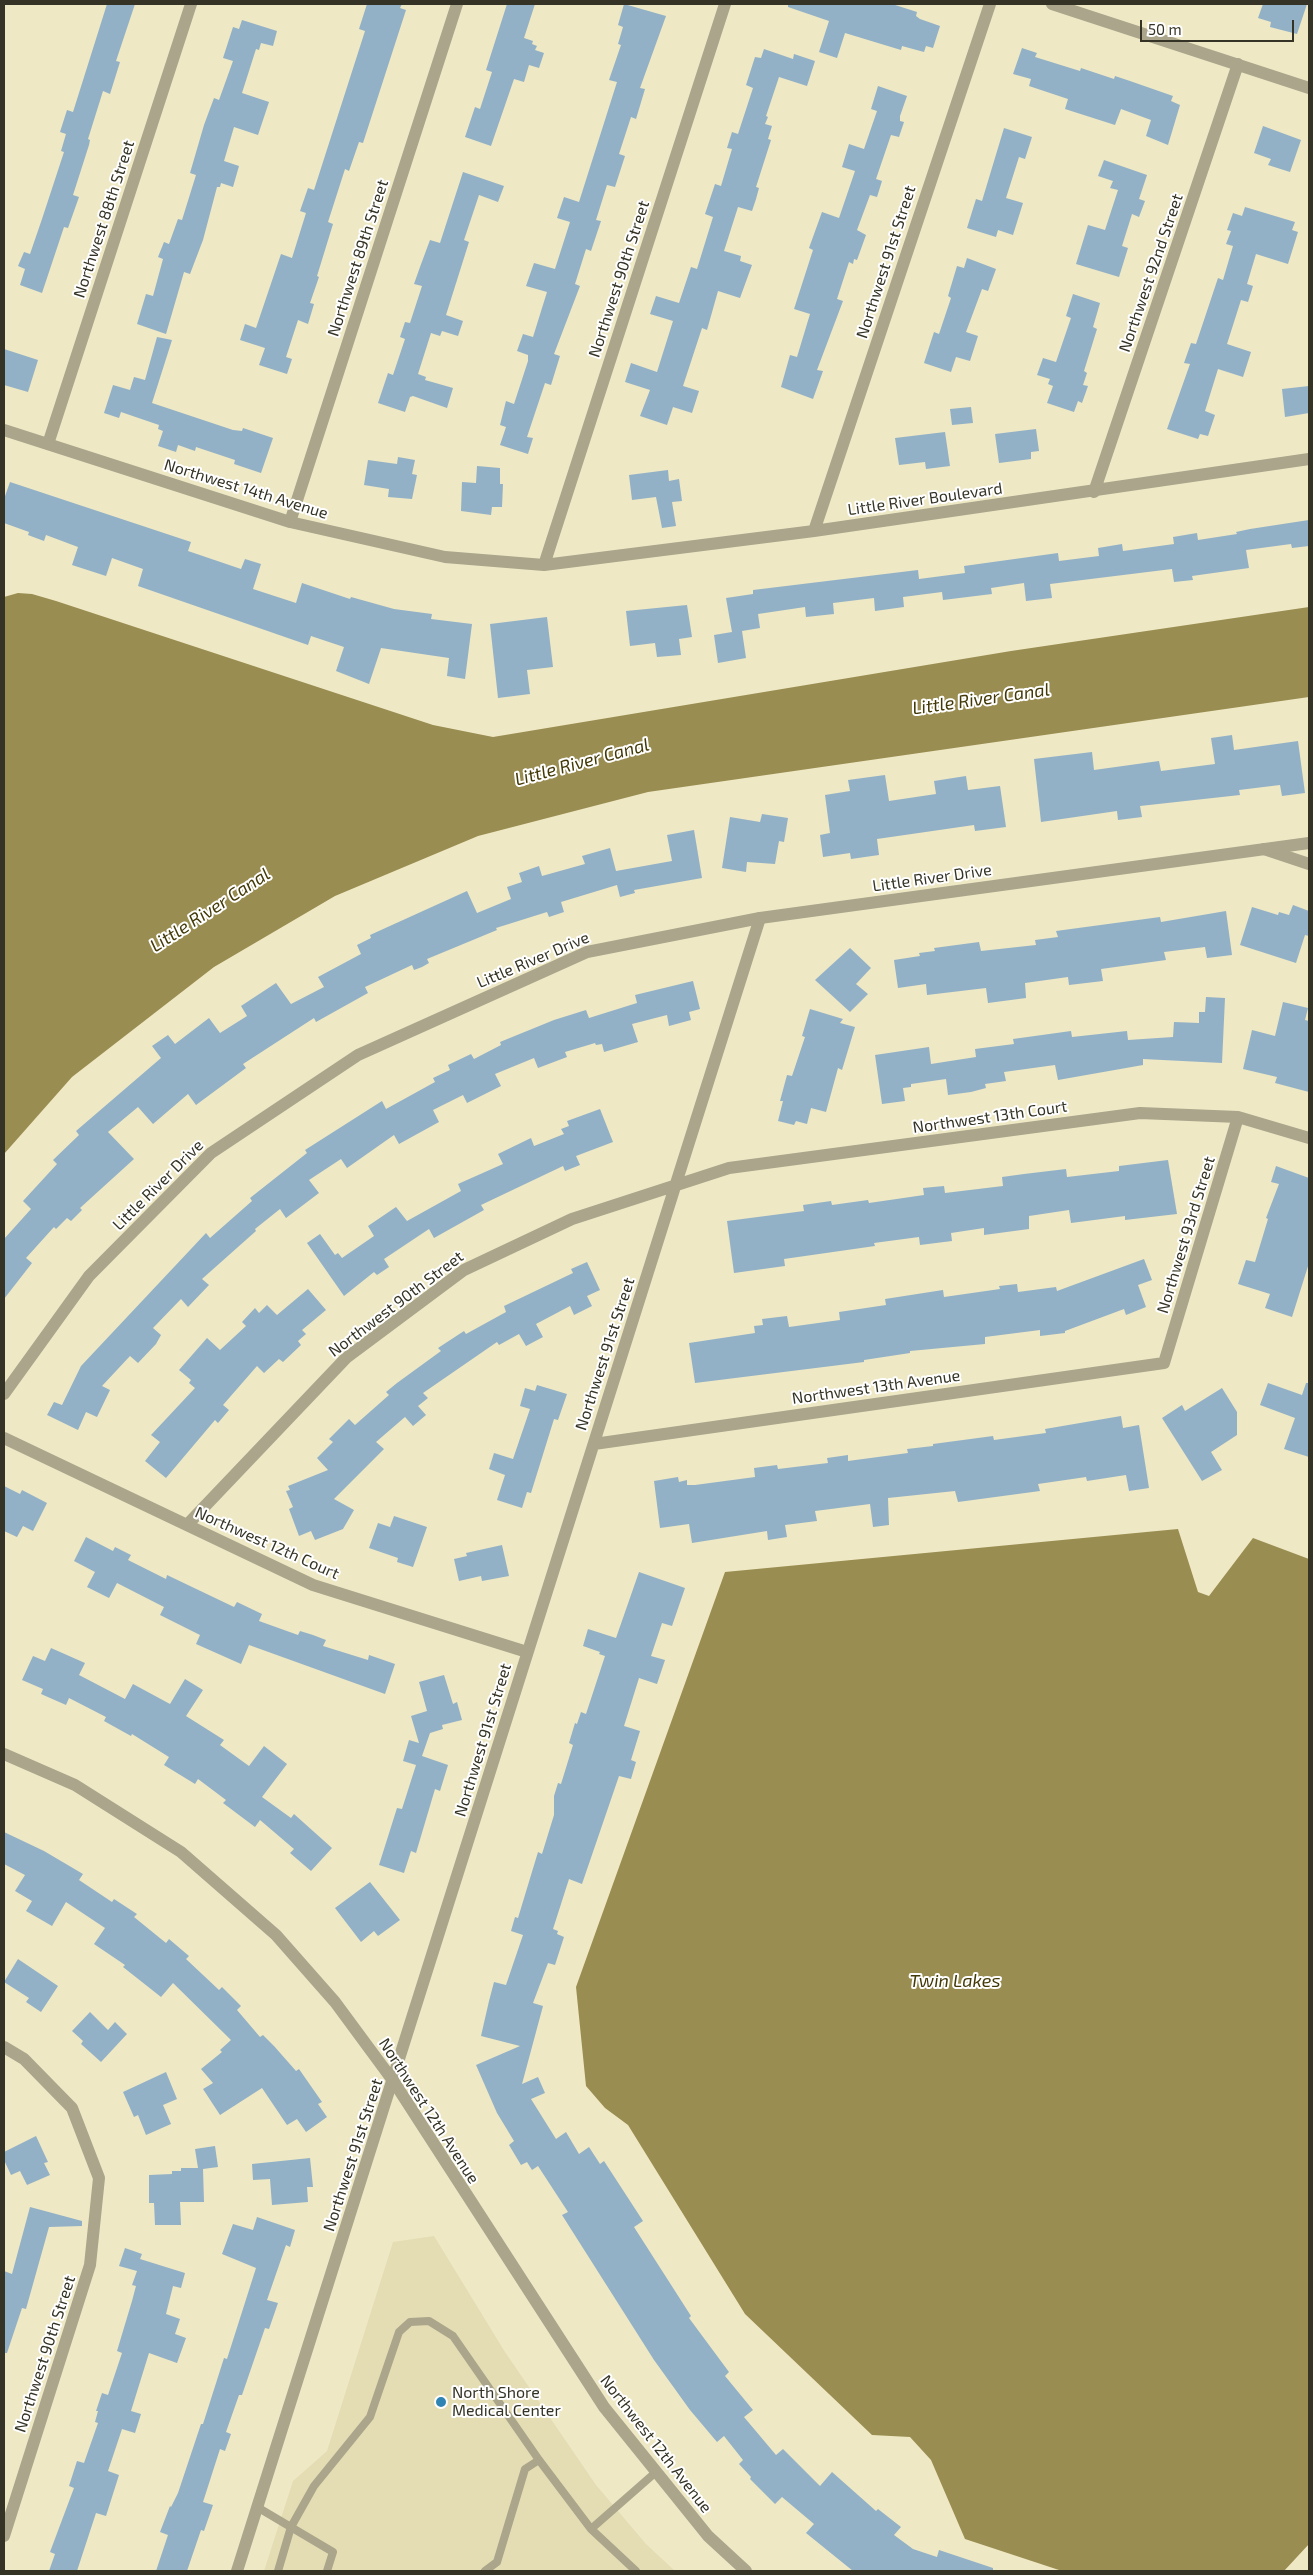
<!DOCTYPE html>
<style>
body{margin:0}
#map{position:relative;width:1313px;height:2575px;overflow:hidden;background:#eee8c5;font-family:"Exo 2",sans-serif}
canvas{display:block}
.frame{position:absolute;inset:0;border:5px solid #353325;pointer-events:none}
.scale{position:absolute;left:1140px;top:20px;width:154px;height:22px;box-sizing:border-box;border:2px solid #353325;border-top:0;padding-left:6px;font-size:15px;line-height:18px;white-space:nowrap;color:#353325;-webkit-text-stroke:4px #fff;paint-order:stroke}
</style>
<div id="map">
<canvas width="1313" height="2575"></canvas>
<div class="frame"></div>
<div class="scale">50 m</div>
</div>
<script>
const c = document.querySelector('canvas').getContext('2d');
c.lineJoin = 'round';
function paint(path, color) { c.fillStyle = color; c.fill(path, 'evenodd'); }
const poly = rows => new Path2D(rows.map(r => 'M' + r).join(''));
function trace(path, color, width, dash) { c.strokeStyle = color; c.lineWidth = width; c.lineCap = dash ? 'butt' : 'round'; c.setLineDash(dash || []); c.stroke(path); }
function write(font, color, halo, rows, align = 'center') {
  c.font = font + ' "Exo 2",sans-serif'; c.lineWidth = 4; c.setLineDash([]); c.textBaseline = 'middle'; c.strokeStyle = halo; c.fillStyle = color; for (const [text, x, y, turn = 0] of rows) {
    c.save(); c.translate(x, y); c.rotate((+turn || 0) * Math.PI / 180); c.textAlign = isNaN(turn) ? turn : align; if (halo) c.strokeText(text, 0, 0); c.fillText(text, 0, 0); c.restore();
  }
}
paint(poly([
 [434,2236,505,2352,596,2485,646,2544,675,2571,264,2571,293,2481,327,2451,393,2242]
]), '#e4dcb2');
paint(poly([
 [18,593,32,594,56,601,433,725,493,737,1011,651,1309,607,1309,697,648,792,478,836,335,896,214,967,72,1077,4,1154,4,597],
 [1178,1529,1198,1592,1209,1596,1253,1538,1309,1559,1309,2544,1284,2571,1062,2571,965,2539,931,2460,910,2437,872,2435,745,2314,628,2125,605,2108,586,2086,576,1987,725,1572]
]), '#9a8d51');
paint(poly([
 [107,4,135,4,116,61,120,62,110,94,103,91,88,139,90,140,89,145,73,195,79,197,68,228,64,227,42,293,20,285,25,269,18,266,24,252,30,254,42,219,64,152,61,151,66,134,60,132,67,110,73,112],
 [367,4,402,4,400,8,406,10,363,143,359,142,349,171,345,169,328,222,333,224,317,276,319,277,310,303,314,304,308,324,298,320,286,357,292,359,287,374,259,365,265,348,240,340,245,324,256,328,281,254,292,258,306,213,300,211,308,188,314,190,365,31,359,29],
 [507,4,535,4,524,38,533,41,532,44,537,46,535,50,544,53,539,68,529,65,524,82,514,79,491,146,465,137,475,107,480,109,492,72,486,70],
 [624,4,666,16,640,88,645,89,636,119,631,117,619,154,625,156,615,187,607,185,596,220,601,221,591,251,586,249,575,284,580,286,554,354,560,356,551,385,545,383,527,437,533,438,528,454,500,445,506,427,500,425,506,401,514,404,528,361,528,355,517,351,523,334,533,337,547,292,526,286,534,263,555,269,570,222,557,218,564,197,579,202,617,82,609,80,621,45,618,44,623,27,618,25],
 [788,4,892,4,917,12,916,16,920,19,940,26,933,48,926,46,924,52,902,46,901,50,845,33,837,58,819,52,829,21,788,7],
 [1263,4,1307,4,1297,34,1270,27,1271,22,1258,18],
 [242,20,277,31,273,46,261,43,259,50,256,49,242,93,269,102,258,135,234,127,224,161,239,166,233,187,221,183,220,187,217,187,203,240,190,274,184,272,166,334,137,324,146,294,153,296,163,259,158,257,164,242,169,244,178,219,182,220,196,175,190,173,204,125,214,98,219,100,233,61,223,58,233,27,239,29],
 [1022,48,1037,53,1035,57,1080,71,1081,68,1114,79,1115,76,1130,81,1173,96,1171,101,1180,105,1168,145,1146,136,1151,120,1121,109,1115,125,1065,109,1068,99,1029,86,1031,79,1013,74],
 [764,49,793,59,794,54,815,61,807,86,779,77,766,116,768,117,765,124,772,126,768,139,771,140,756,187,759,188,756,199,752,211,738,207,724,251,741,256,740,261,752,265,740,298,718,291,707,330,702,328,683,386,699,391,692,413,673,407,667,425,640,416,650,390,625,382,631,363,657,372,673,321,650,314,656,296,679,303,691,267,697,269,713,217,705,214,715,184,721,186,732,149,727,148,732,132,738,134,753,88,746,85,755,57,761,58],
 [878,86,907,96,900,116,900,121,904,122,899,137,891,135,876,179,882,181,877,197,870,195,857,230,866,235,857,260,854,259,853,264,849,262,837,299,843,301,817,370,823,371,813,399,781,387,790,355,797,357,810,314,794,309,813,250,809,248,822,212,839,218,855,171,842,167,849,144,864,149,877,111,871,109],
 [1263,126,1301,140,1290,172,1268,165,1271,159,1254,153],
 [1004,128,1032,137,1025,159,1019,157,1006,198,1023,203,1013,235,998,230,996,237,967,228,976,199,982,201],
 [1104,160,1147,175,1139,199,1145,201,1139,217,1132,214,1122,246,1128,248,1119,277,1076,264,1088,225,1105,230,1118,190,1110,188,1113,181,1098,176],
 [463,172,504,186,498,202,479,195,464,240,469,242,446,315,463,321,458,336,442,331,440,336,431,333,418,374,426,377,425,380,453,388,447,408,413,396,410,397,405,412,378,403,388,373,393,375,405,339,400,337,405,322,410,323,422,286,414,284,420,267,430,240,440,243],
 [1245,207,1295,222,1292,230,1298,232,1288,264,1256,254,1247,284,1253,286,1248,302,1241,300,1227,344,1251,352,1243,377,1218,369,1205,411,1215,415,1208,436,1200,434,1198,439,1167,429,1190,364,1184,363,1191,343,1196,344,1218,278,1223,280,1233,246,1226,244,1231,231,1227,230,1233,213,1242,216],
 [967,258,996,269,988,291,982,289,966,332,978,336,970,361,956,357,951,372,924,363,934,332,939,334,951,298,948,296,957,266,964,268],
 [1073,294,1100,303,1093,327,1097,329,1084,371,1087,373,1083,385,1088,386,1082,403,1078,401,1074,412,1047,403,1053,386,1048,384,1050,379,1037,375,1043,358,1056,362,1071,318,1066,316],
 [157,337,172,340,152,403,233,430,242,431,243,428,273,438,261,473,234,464,235,460,196,447,195,451,178,445,176,452,158,446,163,431,158,429,159,425,121,412,119,418,104,413,113,385,130,390,134,377,145,380],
 [4,349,38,360,28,392,4,385],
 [1309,386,1309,413,1285,417,1282,389],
 [971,407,973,423,952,425,950,409],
 [1036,429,1039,451,1031,452,1031,459,999,463,995,434],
 [945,432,950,466,926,469,925,462,899,465,895,438],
 [398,457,415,460,412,474,417,475,412,499,388,497,389,489,364,485,368,460,397,464],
 [477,466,500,468,500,484,503,484,502,507,492,507,491,515,461,511,462,482,476,483],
 [668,470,669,481,679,479,682,501,672,502,676,526,662,528,656,497,632,500,629,475],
 [10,482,191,542,188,551,241,569,245,559,261,564,253,589,296,603,302,583,350,599,351,597,394,609,432,614,431,619,472,624,465,679,447,676,449,658,381,648,369,684,336,671,344,647,311,636,308,645,138,586,143,569,112,558,106,576,72,565,78,547,46,535,44,541,28,535,29,532,4,523,4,499],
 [1309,520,1309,546,1292,548,1291,544,1246,550,1249,568,1192,576,1193,580,1174,582,1172,569,1050,584,1052,598,1026,601,1024,583,991,588,992,594,943,600,942,592,903,597,904,607,875,611,874,598,833,603,834,614,806,617,805,607,758,614,760,628,742,631,746,658,718,663,714,635,732,632,726,598,753,594,753,590,918,570,919,579,965,573,964,566,1058,553,1059,561,1099,556,1098,548,1122,544,1123,551,1174,544,1173,537,1197,533,1198,540,1237,534,1236,532,1250,529],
 [687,605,692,637,679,639,681,655,657,657,655,643,630,646,626,611],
 [547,617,553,667,527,670,530,694,498,698,490,624],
 [1232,735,1234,750,1298,741,1305,793,1282,796,1280,785,1239,790,1240,795,1140,806,1142,817,1118,820,1117,811,1041,822,1034,759,1092,752,1094,770,1159,761,1161,771,1215,764,1211,738],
 [885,775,889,801,936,794,934,781,966,776,968,790,1000,786,1006,827,975,831,974,825,877,839,879,855,851,859,850,853,823,857,820,835,830,833,825,795,850,791,848,780],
 [762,814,788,818,784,842,779,841,775,864,747,862,746,872,722,868,730,817,760,822],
 [694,830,702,878,634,890,635,893,620,897,617,885,561,902,564,912,549,917,547,912,496,928,497,930,427,959,429,963,422,967,414,970,412,965,365,987,368,993,316,1022,314,1018,243,1064,246,1068,196,1105,188,1094,153,1124,138,1107,108,1132,134,1159,80,1208,82,1210,71,1221,67,1218,56,1229,54,1227,26,1258,32,1263,4,1299,4,1239,31,1209,23,1201,57,1164,53,1160,79,1135,76,1131,161,1058,152,1046,168,1035,175,1044,209,1018,220,1033,247,1016,241,1006,276,983,291,1004,324,987,318,977,361,954,357,945,371,938,370,935,467,891,477,913,511,899,507,887,522,882,519,873,539,866,542,876,585,864,582,856,610,848,616,871,672,861,667,835],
 [1293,905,1309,911,1309,936,1305,935,1296,963,1240,945,1252,907,1278,915,1279,912,1289,915],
 [1226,911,1232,955,1207,958,1205,947,1164,952,1166,960,1101,969,1103,981,1069,985,1068,977,1025,983,1026,998,988,1003,986,988,927,995,926,984,898,988,894,960,920,956,919,953,935,951,934,948,979,942,981,951,1036,945,1035,940,1058,937,1056,931,1160,917,1161,922],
 [850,948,871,968,856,984,868,994,850,1012,815,980],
 [693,981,700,1009,689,1012,691,1020,669,1026,667,1015,632,1024,638,1042,604,1052,602,1044,596,1045,595,1043,565,1052,567,1057,538,1068,534,1058,495,1074,501,1086,467,1103,463,1095,433,1110,439,1122,399,1144,394,1135,347,1168,341,1159,309,1180,319,1193,286,1218,280,1209,255,1229,256,1231,202,1279,209,1285,188,1307,181,1299,153,1328,161,1335,156,1344,138,1363,130,1356,102,1386,110,1390,97,1417,86,1412,78,1430,47,1415,54,1402,62,1405,81,1366,206,1233,210,1238,252,1201,250,1198,307,1153,305,1150,382,1101,386,1109,435,1082,433,1078,450,1070,448,1065,471,1054,474,1059,501,1045,500,1042,554,1020,586,1010,589,1018,637,1003,635,995],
 [1206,997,1225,998,1222,1063,1143,1059,1143,1065,1058,1080,1055,1065,1004,1072,1006,1081,985,1084,986,1088,971,1092,948,1095,946,1079,911,1084,911,1087,903,1088,905,1101,882,1104,875,1055,929,1047,931,1064,976,1057,975,1049,1014,1044,1013,1039,1071,1031,1072,1037,1127,1031,1128,1040,1173,1037,1174,1022,1199,1023,1199,1012,1205,1012],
 [1283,1002,1308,1008,1305,1020,1309,1021,1309,1092,1275,1083,1277,1077,1243,1069,1252,1030,1275,1036],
 [810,1009,843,1019,840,1023,855,1027,842,1070,838,1068,826,1112,811,1108,807,1124,796,1121,794,1125,778,1121,783,1101,780,1101,787,1075,792,1076,805,1037,802,1036],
 [600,1109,613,1142,576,1156,580,1165,565,1171,563,1166,481,1205,484,1210,434,1238,429,1229,384,1259,389,1267,377,1275,374,1272,344,1296,307,1243,320,1234,335,1255,338,1253,342,1258,374,1236,368,1226,396,1207,407,1221,461,1191,458,1184,503,1164,498,1154,531,1138,534,1146,564,1134,561,1129,569,1126,567,1121],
 [1168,1160,1177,1214,1125,1220,1125,1216,1071,1223,1069,1210,1029,1216,1029,1229,984,1235,984,1228,951,1233,952,1241,920,1245,919,1237,874,1243,875,1246,784,1259,785,1266,734,1273,727,1221,804,1211,803,1205,831,1201,832,1205,868,1200,869,1203,924,1195,923,1188,944,1186,945,1193,1003,1186,1002,1177,1024,1174,1066,1169,1067,1177,1119,1171,1119,1166],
 [1276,1166,1309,1178,1309,1263,1292,1317,1265,1308,1270,1294,1238,1284,1246,1260,1255,1262,1268,1219,1266,1218,1279,1184,1271,1182],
 [1144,1259,1152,1280,1138,1285,1146,1307,1126,1315,1124,1309,1065,1331,1065,1333,1040,1336,1040,1330,985,1337,985,1344,910,1351,910,1353,864,1360,864,1362,695,1383,689,1343,755,1333,754,1326,763,1325,762,1319,787,1316,789,1327,840,1320,839,1312,886,1305,885,1299,943,1290,944,1297,1000,1289,999,1286,1017,1284,1018,1292,1056,1287,1057,1291],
 [587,1262,600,1290,587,1296,592,1306,574,1315,570,1306,536,1324,543,1337,526,1346,519,1334,499,1345,497,1342,423,1393,428,1398,418,1406,426,1415,413,1426,405,1417,376,1442,384,1449,334,1499,354,1510,343,1529,315,1540,311,1531,299,1536,289,1509,293,1507,286,1491,290,1490,288,1486,328,1470,317,1458,333,1442,329,1439,349,1419,355,1425,389,1395,386,1392,397,1383,441,1351,438,1348,464,1331,466,1334,506,1312,504,1306,573,1273,571,1269],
 [308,1289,326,1310,302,1330,306,1334,298,1341,301,1345,283,1362,279,1359,264,1373,257,1366,223,1405,229,1410,218,1423,215,1420,166,1478,145,1461,160,1442,151,1435,195,1388,189,1383,191,1380,179,1370,207,1338,220,1350,246,1326,242,1322,255,1308,259,1313,267,1305,277,1315],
 [1268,1383,1302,1395,1306,1383,1309,1383,1309,1457,1284,1449,1295,1418,1260,1405],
 [537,1385,567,1394,558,1420,554,1419,531,1493,527,1492,522,1508,497,1500,505,1475,489,1469,494,1453,513,1459,530,1409,520,1406,525,1388,535,1391],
 [1222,1388,1237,1412,1237,1435,1211,1452,1222,1470,1202,1481,1162,1418,1182,1405,1185,1411],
 [1121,1416,1123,1428,1139,1425,1149,1488,1129,1491,1126,1475,1087,1481,1086,1477,1038,1484,1040,1491,958,1502,955,1491,888,1498,889,1525,873,1527,870,1504,815,1511,817,1521,785,1525,787,1537,768,1540,767,1531,692,1543,689,1524,660,1528,654,1481,678,1477,679,1482,687,1480,687,1485,695,1485,755,1477,754,1468,777,1465,778,1469,828,1463,827,1458,848,1455,848,1461,908,1453,907,1449,933,1446,933,1444,993,1436,994,1440,1046,1433,1045,1429],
 [4,1486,20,1494,22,1490,47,1503,33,1531,23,1526,17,1537,4,1531],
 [394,1516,427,1527,413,1567,397,1562,398,1558,369,1548,378,1523,390,1527],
 [86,1537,113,1551,115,1547,131,1555,128,1560,166,1579,167,1575,234,1607,237,1602,262,1614,259,1621,298,1635,300,1631,313,1635,326,1640,323,1646,368,1660,369,1655,395,1664,385,1694,249,1645,241,1664,196,1644,200,1635,160,1615,164,1607,117,1583,109,1598,87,1587,95,1572,74,1561],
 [502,1545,509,1576,482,1581,481,1576,459,1581,454,1559,467,1556,466,1553],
 [639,1572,685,1588,672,1626,662,1623,651,1656,665,1660,657,1684,639,1678,624,1726,640,1731,631,1760,636,1762,631,1779,619,1776,582,1884,569,1879,553,1929,558,1931,557,1934,564,1937,555,1965,548,1963,533,2003,543,2006,522,2084,538,2077,545,2093,531,2099,556,2139,566,2132,579,2154,589,2147,600,2164,604,2161,643,2221,634,2227,691,2316,689,2318,729,2372,725,2376,753,2410,744,2417,776,2455,783,2449,820,2486,832,2472,876,2511,878,2509,901,2527,894,2535,913,2549,937,2557,939,2550,993,2568,993,2571,853,2571,806,2533,814,2524,782,2497,775,2504,750,2479,751,2477,739,2464,743,2460,724,2436,717,2442,690,2410,654,2360,562,2215,568,2212,538,2166,532,2170,527,2162,521,2165,509,2145,514,2141,497,2113,476,2065,520,2046,481,2036,489,2001,494,1982,506,1985,523,1935,511,1931,515,1917,518,1918,538,1852,542,1854,554,1815,554,1796,558,1783,561,1784,573,1745,569,1743,575,1723,577,1724,581,1712,586,1714,605,1656,599,1654,600,1652,583,1646,588,1629,616,1638],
 [51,1648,85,1663,79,1675,125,1699,133,1684,170,1704,185,1679,203,1690,186,1716,224,1740,220,1745,249,1766,264,1746,287,1764,262,1797,291,1818,294,1814,332,1848,311,1871,290,1853,294,1849,260,1820,255,1827,223,1803,226,1800,198,1779,195,1784,164,1765,169,1757,132,1734,131,1736,104,1721,106,1717,69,1698,66,1705,41,1694,43,1689,22,1680,33,1656,45,1661],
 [444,1675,453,1704,457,1702,462,1720,442,1725,443,1729,430,1733,422,1756,448,1765,440,1791,435,1789,416,1853,411,1851,404,1873,379,1865,397,1808,402,1809,416,1765,403,1761,409,1740,419,1743,411,1716,427,1711,419,1682],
 [4,1832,44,1851,83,1874,79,1880,112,1902,114,1899,137,1914,134,1917,166,1943,169,1939,189,1956,186,1959,219,1990,222,1987,241,2006,237,2010,260,2037,263,2035,274,2046,296,2071,299,2069,322,2102,318,2104,327,2117,306,2132,297,2119,287,2125,262,2088,220,2115,203,2089,213,2083,201,2069,222,2052,220,2050,231,2040,173,1983,161,1997,123,1967,125,1965,94,1944,105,1928,66,1902,52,1926,26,1911,32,1901,15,1891,25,1875,4,1864],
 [370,1882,400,1920,378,1936,374,1931,361,1942,335,1908],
 [18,1959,58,1986,41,2012,26,2002,29,1998,4,1982],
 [90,2012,108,2030,115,2022,127,2034,101,2062,81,2044,83,2041,72,2031],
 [166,2072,177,2099,163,2105,171,2124,146,2135,138,2115,134,2117,123,2092],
 [36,2136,48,2162,44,2163,50,2175,27,2185,20,2171,11,2175,4,2160,4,2152],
 [215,2146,218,2167,203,2169,204,2202,180,2202,181,2225,155,2225,154,2203,149,2203,149,2175,172,2174,172,2171,181,2171,181,2168,198,2168,195,2149],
 [310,2158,313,2187,307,2187,308,2202,272,2205,270,2179,253,2180,252,2164],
 [30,2207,82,2221,82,2226,49,2227,26,2309,22,2308,7,2353,4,2353,4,2271,12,2274],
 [257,2217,295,2230,290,2247,286,2245,267,2300,278,2303,269,2329,265,2328,242,2395,239,2395,226,2432,231,2434,225,2451,220,2449,203,2502,213,2505,204,2531,201,2530,187,2571,156,2571,168,2535,160,2532,170,2506,171,2507,178,2493,201,2424,203,2424,224,2358,227,2359,256,2268,222,2254,233,2224,253,2230],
 [125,2248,142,2254,140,2259,185,2273,181,2288,173,2286,166,2314,180,2319,175,2334,186,2338,177,2363,149,2353,131,2411,141,2414,135,2433,122,2429,108,2471,119,2475,106,2516,96,2513,77,2571,49,2571,55,2554,50,2552,74,2488,69,2486,77,2461,84,2463,98,2423,95,2422,98,2411,96,2411,102,2393,108,2395,122,2353,117,2351,132,2301,136,2286,132,2285,137,2271,119,2266]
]), '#92b1c6');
trace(poly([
 [257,2507,333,2552,327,2571],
 [591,2529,656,2472],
 [278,2571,291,2527,314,2486,370,2417,399,2332,410,2322,429,2321,453,2336,539,2460,591,2529,636,2571],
 [485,2571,497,2562,525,2469,539,2460]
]), '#aaa58b', 8);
trace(poly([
 [1052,4,1309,88],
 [4,430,290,522,445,557,544,565,814,531,1309,459],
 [48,444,191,4],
 [1094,492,1238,64],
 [290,522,457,4],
 [814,531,990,4],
 [544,565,725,4],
 [1264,849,1309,864],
 [4,1438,313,1585,527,1652],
 [594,1444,1164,1363,1238,1117],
 [187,1525,346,1358,464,1270,572,1219,729,1168,1140,1113,1238,1117,1309,1138],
 [4,2047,24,2059,72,2108,99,2178,90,2265,4,2536],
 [237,2571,760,918]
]), '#aaa58b', 12);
trace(poly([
 [4,1394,89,1276,211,1153,358,1055,587,952,760,918,1309,843],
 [4,1754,75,1785,181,1852,276,1935,335,2002,394,2082,604,2407,708,2536,746,2571]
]), '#aaa58b', 12);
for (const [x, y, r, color] of [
 [441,2402,6,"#2f84b3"]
]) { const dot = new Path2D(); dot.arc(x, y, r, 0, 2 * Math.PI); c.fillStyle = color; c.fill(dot); trace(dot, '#fff', 2); }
write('16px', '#353325', '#fff', [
 ["Northwest 88th Street",104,219,-72],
 ["Northwest 89th Street",358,258,-72],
 ["Northwest 91st Street",886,262,-72],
 ["Northwest 92nd Street",1151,273,-71],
 ["Northwest 90th Street",619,279,-72],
 ["Northwest 14th Avenue",246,489,17],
 ["Little River Boulevard",925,499,-8],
 ["Little River Drive",932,878,-8],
 ["Little River Drive",533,960,-23],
 ["Northwest 13th Court",990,1117,-8],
 ["Little River Drive",158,1185,-45],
 ["Northwest 93rd Street",1186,1235,-73],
 ["Northwest 90th Street",396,1304,-37],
 ["Northwest 91st Street",605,1354,-72],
 ["Northwest 13th Avenue",876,1387,-8],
 ["Northwest 12th Court",267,1543,24],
 ["Northwest 91st Street",483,1740,-73],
 ["Northwest 12th Avenue",429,2111,57],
 ["Northwest 91st Street",353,2155,-72],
 ["Northwest 90th Street",45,2354,-72],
 ["Northwest 12th Avenue",656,2444,52]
]);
write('16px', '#353325', '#fff', [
 ["North Shore",452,2393],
 ["Medical Center",452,2411]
], 'left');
write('italic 18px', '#433906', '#fff', [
 ["Little River Canal",981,699,-8],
 ["Little River Canal",582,762,-15],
 ["Little River Canal",210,910,-33],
 ["Twin Lakes",955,1981]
]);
</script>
